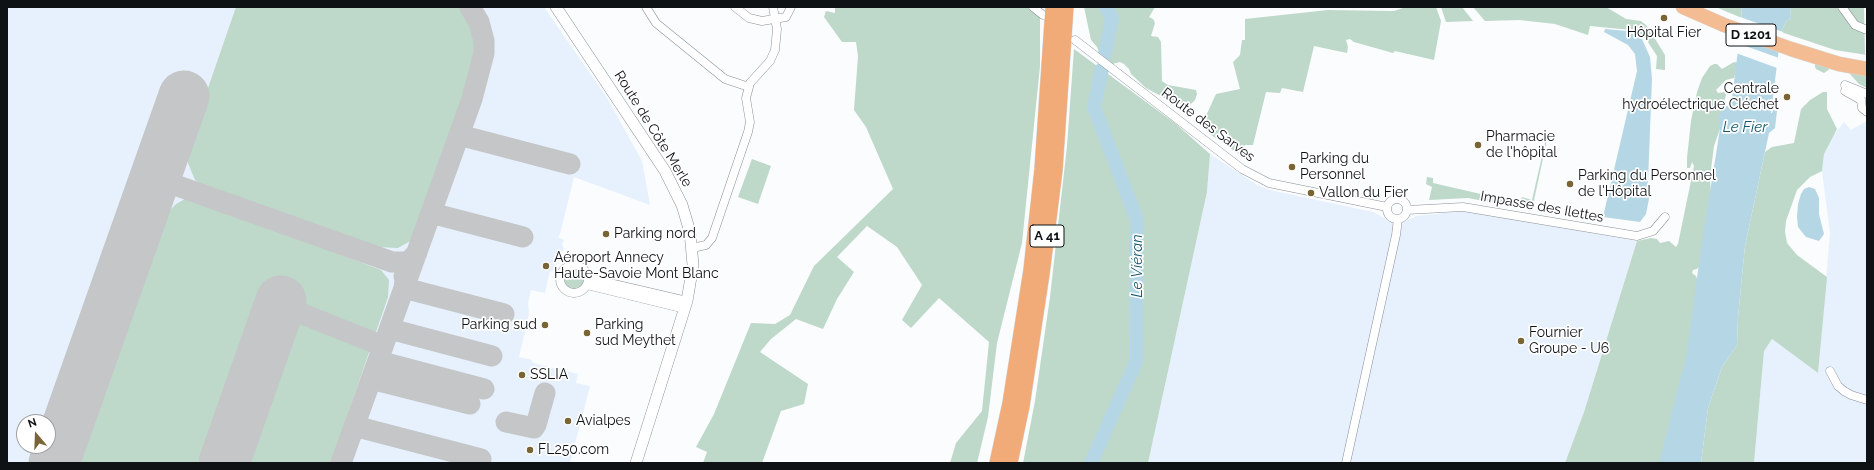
<!DOCTYPE html>
<meta charset="utf-8">
<style>
body{margin:0}
#map{position:relative;width:1874px;height:470px;overflow:hidden;background:#fafcfd;font-family:Raleway,sans-serif}
canvas{display:block}
.frame{position:absolute;inset:0;border:8px solid #0f1215;pointer-events:none}
.north{position:absolute;left:16px;top:414px;width:40px;height:40px;box-sizing:border-box;background:#fff;border:1px solid #9fa0a1;border-radius:50%;rotate:341deg;font-size:11px;font-weight:700;line-height:16px;text-align:center;color:#0f1215}
.north::after{content:'';display:block;margin:auto;width:14px;height:18px;background:#796433;clip-path:polygon(50% 0,100% 100%,50% 72%,0 100%)}
</style>
<div id="map">
<canvas width="1874" height="470"></canvas>
<div class="frame"></div>
<div class="north">N</div>
</div>
<script>
const c = document.querySelector('canvas').getContext('2d');
c.lineJoin = 'round';
function paint(path, color) { c.fillStyle = color; c.fill(path, 'evenodd'); }
const poly = rows => new Path2D(rows.map(r => 'M' + r).join(''));
function trace(path, color, width, dash) { c.strokeStyle = color; c.lineWidth = width; c.lineCap = dash ? 'butt' : 'round'; c.setLineDash(dash || []); c.stroke(path); }
function write(font, color, halo, rows, align = 'center') {
  c.font = font + ' Raleway,sans-serif'; c.lineWidth = 3.5; c.setLineDash([]); c.textBaseline = 'middle'; c.strokeStyle = halo; c.fillStyle = color; for (const [text, x, y, turn = 0] of rows) {
    c.save(); c.translate(x, y); c.rotate((+turn || 0) * Math.PI / 180); c.textAlign = isNaN(turn) ? turn : align; if (halo) c.strokeText(text, 0, 0); c.fillText(text, 0, 0); c.restore();
  }
}
paint(poly([
 [7,7,544,7,607,98,642,161,650,205,574,177,560,234,558,237,564,240,562,244,564,250,558,254,557,257,554,257,553,261,555,262,553,271,550,271,545,293,531,290,528,303,529,314,519,357,532,360,532,362,536,364,578,374,576,383,590,386,570,463,7,463],
 [24,422,48,422,48,446,24,446],
 [1867,121,1867,463,1754,463,1764,351,1772,339,1818,373,1830,233,1822,171,1824,154,1830,140,1844,122,1851,130],
 [1210,154,1257,185,1270,190,1373,212,1397,225,1417,216,1464,211,1637,241,1584,412,1565,463,1148,463,1207,192]
]), '#e6f1fd');
paint(poly([
 [236,7,460,7,472,29,475,44,474,58,460,107,420,230,414,239,398,248,376,247,206,188,195,180,188,163,188,146],
 [835,7,1040,7,1040,66,1022,243,997,343,988,417,977,463,950,463,956,443,982,411,989,342,939,298,911,328,902,320,922,285,897,247,867,226,837,257,854,272,837,299,823,329,796,319,771,339,760,352,808,384,804,404,781,411,762,463,703,463,707,452,696,447,714,414,751,323,775,324,790,315,814,266,893,189,866,127,854,110,858,56,856,42,842,42,824,17,826,11,835,13],
 [1084,7,1155,7,1149,17,1153,19,1155,23,1151,36,1158,37,1161,42,1162,81,1168,85,1196,90,1197,94,1195,100,1190,105,1174,103,1146,88,1131,74,1129,69,1124,64,1120,62,1109,65,1102,59,1097,47,1091,40],
 [1406,7,1436,7,1441,21,1434,60,1395,51,1393,53,1354,42,1350,39,1346,40,1348,47,1347,53,1314,46,1303,92,1282,88,1280,93,1266,92,1253,145,1245,145,1240,155,1207,132,1212,124,1205,118,1216,94,1240,89,1233,62,1240,55,1242,40,1245,40,1245,19,1328,10,1394,11],
 [1441,7,1462,7,1473,21,1446,22],
 [1473,7,1606,7,1626,19,1641,21,1647,26,1665,55,1665,70,1656,69,1657,56,1644,36,1631,30,1590,26,1588,35,1555,24,1519,20,1485,21],
 [1716,7,1741,7,1742,18,1725,11],
 [1790,7,1864,7,1865,54,1867,55,1835,50,1781,32,1786,22,1791,18],
 [1074,49,1176,124,1210,154,1207,192,1148,463,1023,463,1035,401,1050,297,1067,146],
 [1734,62,1738,63,1734,78,1726,80,1716,90,1718,93,1725,92,1726,95,1723,105,1727,109,1714,146,1710,177,1711,197,1701,264,1697,269,1693,270,1692,273,1696,276,1698,282,1693,336,1665,463,1565,463,1584,412,1637,241,1651,238,1657,239,1660,243,1669,241,1676,247,1678,244,1694,166,1692,162,1690,168,1687,168,1687,158,1691,121,1697,92,1702,78,1710,66,1714,64,1717,64,1722,69],
 [1815,62,1867,75,1867,88,1859,84,1849,73,1843,71,1831,68,1824,73,1816,69,1815,67],
 [1823,92,1827,92,1827,109,1837,129,1824,154,1822,171,1810,177,1797,190,1786,221,1785,232,1787,243,1797,255,1827,277,1818,373,1772,339,1764,351,1754,463,1701,463,1708,408,1722,367,1737,345,1738,317,1745,246,1765,152,1772,147,1794,143,1801,109,1810,100],
 [1547,134,1548,135,1533,205,1526,209,1468,198,1429,200,1432,187,1426,184,1427,177,1433,178,1433,183,1520,203,1522,197,1532,200],
 [752,159,771,166,758,204,738,197],
 [185,199,201,201,381,270,389,280,388,297,331,463,74,463,159,226,166,214,176,204],
 '564 279a11 11 0 1 1 22 0a11 11 0 1 1-22 0Z'
]), '#bed8ca');
paint(poly([
 [1741,7,1790,7,1791,18,1786,22,1781,32,1771,113,1772,113,1773,110,1777,111,1775,128,1769,133,1745,246,1738,317,1737,345,1722,367,1708,408,1701,463,1659,463,1687,353,1701,248,1720,129,1719,115,1726,106,1731,106,1742,18],
 [1605,29,1627,31,1642,39,1650,57,1652,79,1648,182,1646,188,1649,199,1646,214,1640,222,1603,217,1637,71,1635,54,1628,45,1604,32],
 [1809,187,1815,189,1819,198,1819,214,1824,234,1819,241,1806,237,1798,227,1797,217,1798,204,1801,194,1804,189]
]), '#b5d7e5');
paint(poly([
 [1740,17,1783,32,1780,50,1738,35],
 [1737,43,1779,58,1777,68,1736,53]
]), '#fafcfd');
trace(poly([
 [1105,54,1112,18,1106,7],
 [1091,463,1136,362,1137,220,1094,107,1102,69]
]), '#b5d7e5', 14);
trace(poly([
 [459,135,570,164],
 [163,158,164,171,169,180,175,185,392,262,406,262,410,260,417,253],
 [150,194,162,185,175,185],
 [431,213,523,237],
 [404,276,405,281,404,288,504,314],
 [280,305,383,346],
 [390,329,492,356],
 [378,361,484,389],
 [371,379,470,404],
 [506,422,534,428,536,425,545,393],
 [354,426,481,459],
 [341,463,472,99,484,53,484,41,479,22,470,7]
]), '#c4c6c8', 21);
trace(poly([
 [54,463,184,96],
 [224,463,281,301]
]), '#c4c6c8', 51);
const minor = poly([
 [646,7,656,23,725,79,749,87],
 [735,7,749,18,762,21,786,17,791,7],
 [1033,7,1043,15],
 [1842,7,1855,25,1867,30],
 [1075,40,1242,169,1269,183,1387,207],
 [1845,85,1867,94],
 [1845,91,1861,100],
 [1861,100,1862,108,1867,112],
 '1387 209a10 10 0 1 1 20 0a10 10 0 1 1-20 0Z',
 [1407,210,1463,207,1637,236,1653,231,1665,217],
 [692,248,706,245,712,238,748,132,750,122,746,98,750,83,770,61,775,50,777,29,773,7],
 '560 279a14 14 0 1 1 28 0a14 14 0 1 1-28 0Z',
 [588,278,687,301],
 [587,285,685,309],
 [1830,371,1838,386,1844,391,1851,395,1867,400],
 [1346,463,1396,235,1398,219]
]);
const secondary = poly([
 [556,7,665,171,682,205,690,232,693,265,687,301,636,463]
]);
const trunk = poly([
 [1683,7,1724,25,1791,49,1839,64,1867,69]
]);
const motorway = poly([
 [997,463,1010,403,1031,270,1042,169,1053,7],
 [1010,463,1022,406,1042,274,1055,170,1066,7]
]);
trace(minor, '#899098', 9);
trace(secondary, '#899098', 12);
trace(trunk, '#d9d9da', 15);
trace(motorway, '#d9d9da', 16);
trace(minor, '#fff', 8);
trace(secondary, '#fff', 11);
trace(trunk, '#f4bc93', 14);
trace(motorway, '#f1ab78', 15);
for (const [x, y, r, color] of [
 [1664,18,4,"#796433"],
 [1787,97,4,"#796433"],
 [1478,145,4,"#796433"],
 [1292,167,4,"#796433"],
 [1570,184,4,"#796433"],
 [1311,193,4,"#796433"],
 [606,234,4,"#796433"],
 [546,266,4,"#796433"],
 [545,325,4,"#796433"],
 [587,333,4,"#796433"],
 [1521,341,4,"#796433"],
 [522,375,4,"#796433"],
 [568,421,4,"#796433"],
 [530,450,4,"#796433"]
]) { const dot = new Path2D(); dot.arc(x, y, r, 0, 2 * Math.PI); c.fillStyle = color; c.fill(dot); trace(dot, '#fff', 1.5); }
for (const [x, y, w] of [
 [1751,35,50],
 [1047,236,34]
]) { const box = new Path2D(); box.roundRect(x - w / 2, y - 11, w, 22, 3); c.fillStyle = '#fff'; c.fill(box); trace(box, '#0f1215', 1); }
write('bold 13px', '#0f1215', null, [
 ["D 1201",1751,35],
 ["A 41",1047,236]
]);
write('14px', '#0f1215', '#fff', [
 ["Hôpital Fier",1664,33,"center"],
 ["Centrale",1779,89,"right"],
 ["hydroélectrique Cléchet",1779,105,"right"],
 ["Pharmacie",1486,137],
 ["de l'hôpital",1486,153],
 ["Parking du",1300,159],
 ["Personnel",1300,175],
 ["Parking du Personnel",1578,176],
 ["de l'Hôpital",1578,192],
 ["Vallon du Fier",1319,193],
 ["Parking nord",614,234],
 ["Aéroport Annecy",554,258],
 ["Haute-Savoie Mont Blanc",554,274],
 ["Parking sud",537,325,"right"],
 ["Parking",595,325],
 ["sud Meythet",595,341],
 ["Fournier",1529,333],
 ["Groupe - U6",1529,349],
 ["SSLIA",530,375],
 ["Avialpes",576,421],
 ["FL250.com",538,450]
], 'left');
write('14px', '#0f1215', '#fff', [
 ["Route des Sarves",1208,125,37],
 ["Route de Côte Merle",653,129,58],
 ["Impasse des Ilettes",1542,207,10]
]);
write('italic 15px', '#14546a', '#fff', [
 ["Le Fier",1745,127],
 ["Le Viéran",1137,266,-90]
]);
</script>
